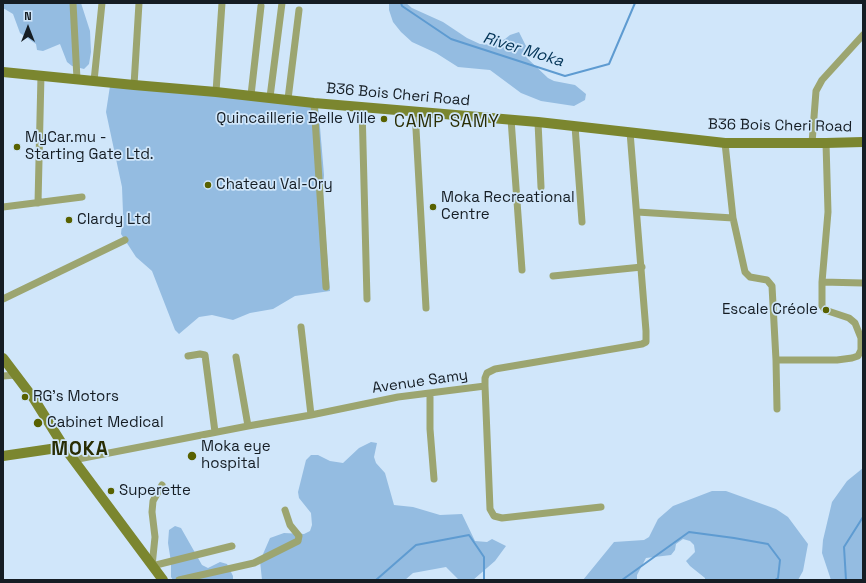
<!DOCTYPE html>
<meta charset="utf-8">
<style>
body{margin:0}
#map{position:relative;width:866px;height:583px;overflow:hidden;background:#d0e6fa;font-family:"Space Grotesk",sans-serif}
canvas{display:block}
.frame{position:absolute;inset:0;border:4px solid #151d24;pointer-events:none}
.north{position:absolute;left:8px;top:8px;width:40px;height:40px;-webkit-text-stroke:3px #d0e6fa;paint-order:stroke;rotate:0deg;font-size:11px;font-weight:700;line-height:16px;text-align:center;color:#151d24}
.north::after{content:'';display:block;margin:auto;width:14px;height:18px;background:#151d24;clip-path:polygon(50% 0,100% 100%,50% 72%,0 100%)}
</style>
<div id="map">
<canvas width="866" height="583"></canvas>
<div class="frame"></div>
<div class="north">N</div>
</div>
<script>
const c = document.querySelector('canvas').getContext('2d');
c.lineJoin = 'round';
function paint(path, color) { c.fillStyle = color; c.fill(path, 'evenodd'); }
const poly = rows => new Path2D(rows.map(r => 'M' + r).join(''));
function trace(path, color, width, dash) { c.strokeStyle = color; c.lineWidth = width; c.lineCap = dash ? 'butt' : 'round'; c.setLineDash(dash || []); c.stroke(path); }
function write(font, color, halo, rows, align = 'center') {
  c.font = font + ' "Space Grotesk",sans-serif'; c.lineWidth = 3.5; c.setLineDash([]); c.textBaseline = 'middle'; c.strokeStyle = halo; c.fillStyle = color; for (const [text, x, y, turn = 0] of rows) {
    c.save(); c.translate(x, y); c.rotate((+turn || 0) * Math.PI / 180); c.textAlign = isNaN(turn) ? turn : align; if (halo) c.strokeText(text, 0, 0); c.fillText(text, 0, 0); c.restore();
  }
}
paint(poly([
 [3,3,81,3,90,31,91,52,89,64,84,69,72,66,67,62,60,44,43,51,37,50,36,44,20,33,13,14,3,8],
 [389,3,406,3,412,8,443,22,467,38,480,44,493,45,505,39,510,35,519,32,526,46,524,52,527,58,548,78,554,81,575,85,586,94,585,100,574,106,541,101,521,93,490,70,458,67,436,53,412,42,401,32,393,22,389,10],
 [110,86,318,103,324,175,323,192,326,240,330,291,295,296,273,309,250,313,233,320,212,315,199,317,179,334,175,330,152,271,136,257,121,234,123,213,122,187,106,112],
 [371,442,377,443,374,457,376,463,385,473,394,505,413,507,440,515,462,514,475,541,487,542,492,539,506,546,495,561,473,580,459,580,446,567,413,573,405,580,262,580,260,561,270,538,284,533,304,534,310,531,312,525,311,513,299,498,298,492,306,460,311,455,318,455,330,461,343,463,359,448],
 [863,468,863,580,831,580,822,553,823,540,832,502,847,481],
 [712,491,726,491,776,509,788,517,808,544,803,571,798,580,705,580,705,578,690,566,686,561,695,552,694,545,690,541,683,539,676,544,675,550,671,555,646,558,637,575,637,580,583,580,614,542,644,540,649,537,658,519,673,506],
 [175,526,181,528,202,565,208,568,220,562,227,564,233,576,233,580,173,580,171,577,171,562,168,543,169,530]
]), '#94bce1');
trace(poly([
 [401,3,402,6,451,39,565,76,609,64,635,3],
 [376,580,416,545,469,535,484,557,484,580],
 [622,580,689,532,734,538,768,544,780,560,778,578,775,580],
 [846,580,844,547,863,517]
]), '#5e9bd1', 2);
trace(poly([
 [73,3,77,79],
 [94,81,102,3],
 [134,85,139,3],
 [216,92,222,3],
 [251,95,261,6],
 [270,97,282,3],
 [288,99,299,10],
 [314,103,326,287],
 [362,107,367,299],
 [415,111,426,308],
 [511,119,522,270],
 [538,122,541,187],
 [575,126,582,222],
 [725,143,733,218,745,272,750,277,767,280,772,286,776,360,777,409],
 [812,143,816,91,822,80,863,35],
 [38,203,41,75],
 [3,207,82,197],
 [637,212,733,218],
 [553,276,642,267],
 [822,282,863,283],
 [3,299,125,240],
 [301,327,311,415],
 [188,356,200,354,205,355,215,432],
 [236,357,248,426],
 [776,360,837,360,852,358,858,356,861,350,861,338,855,323,849,318,825,310,822,306,822,282,828,212,826,143],
 [3,376,16,375],
 [485,386,490,509,494,516,502,518,601,507],
 [430,393,430,429,434,479],
 [73,460,248,426,311,415,398,397,485,386,485,378,487,373,495,369,642,344,646,342,646,331,630,132],
 [162,485,153,501,152,512,155,537,152,566,232,546],
 [179,580,254,563,298,541,299,536,290,525,285,510]
]), '#9ca570', 7);
trace(poly([
 [3,72,134,85,216,92,314,103,538,122,725,143,826,143,863,142],
 [3,358,34,399,64,447,163,580],
 [3,456,64,447]
]), '#7b862f', 10);
for (const [x, y, r, color] of [
 [384,119,4,"#586100"],
 [17,147,4,"#586100"],
 [208,185,4,"#586100"],
 [433,207,4,"#586100"],
 [69,220,4,"#586100"],
 [826,310,4,"#586100"],
 [25,397,4,"#586100"],
 [38,423,5,"#586100"],
 [192,456,5,"#586100"],
 [111,491,4,"#586100"]
]) { const dot = new Path2D(); dot.arc(x, y, r, 0, 2 * Math.PI); c.fillStyle = color; c.fill(dot); trace(dot, '#d0e6fa', 1.5); }
write('15px', '#151d24', '#d0e6fa', [
 ["B36 Bois Cheri Road",398,95,5],
 ["B36 Bois Cheri Road",780,126,1],
 ["Avenue Samy",420,382,-8]
]);
write('15px', '#151d24', '#d0e6fa', [
 ["Quincaillerie Belle Ville",376,119,"right"],
 ["MyCar.mu -",25,138],
 ["Starting Gate Ltd.",25,155],
 ["Chateau Val-Ory",216,185],
 ["Moka Recreational",441,198],
 ["Centre",441,215],
 ["Clardy Ltd",77,220],
 ["Escale Créole",818,310,"right"],
 ["RG's Motors",33,397],
 ["Cabinet Medical",47,423],
 ["Moka eye",201,447],
 ["hospital",201,464],
 ["Superette",119,491]
], 'left');
write('italic 16px', '#023356', '#d0e6fa', [
 ["River Moka",523,50,17]
]);
c.letterSpacing = '1px';
write('17px', '#292d04', '#d0e6fa', [
 ["CAMP SAMY",447,122]
]);
c.letterSpacing = '0px';
c.letterSpacing = '1px';
write('bold 19px', '#292d04', '#d0e6fa', [
 ["MOKA",80,450]
]);
c.letterSpacing = '0px';
</script>
